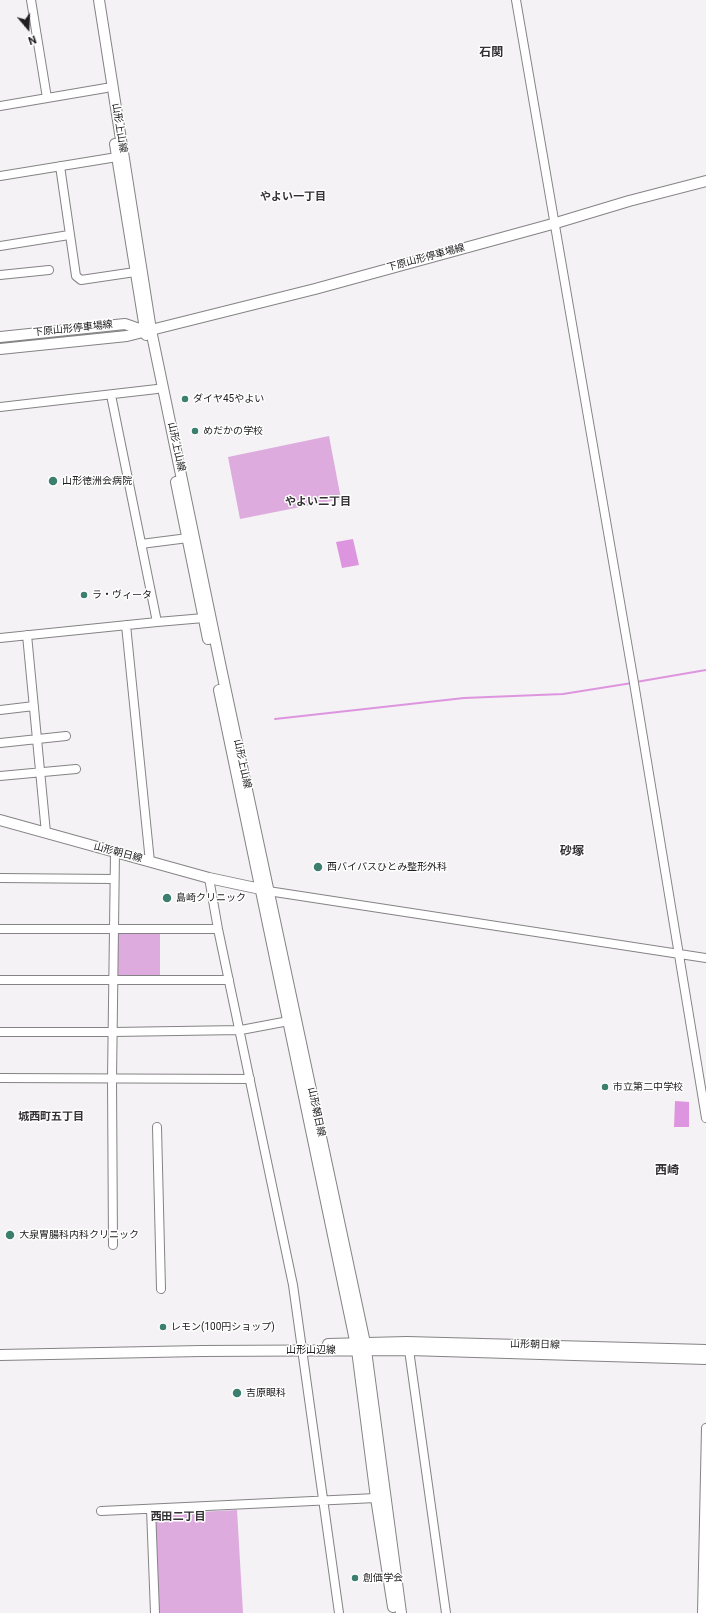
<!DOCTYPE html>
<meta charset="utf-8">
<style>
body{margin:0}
#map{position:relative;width:706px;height:1613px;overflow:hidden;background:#f4f2f4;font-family:Roboto,sans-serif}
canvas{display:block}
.north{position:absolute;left:8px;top:8px;width:40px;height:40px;-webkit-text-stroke:3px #fff;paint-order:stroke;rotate:161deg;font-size:11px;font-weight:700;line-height:16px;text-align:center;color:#212021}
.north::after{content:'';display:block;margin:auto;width:14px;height:18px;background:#212021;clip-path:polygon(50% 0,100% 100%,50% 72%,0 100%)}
</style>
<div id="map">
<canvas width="706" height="1613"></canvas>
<div class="north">N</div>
</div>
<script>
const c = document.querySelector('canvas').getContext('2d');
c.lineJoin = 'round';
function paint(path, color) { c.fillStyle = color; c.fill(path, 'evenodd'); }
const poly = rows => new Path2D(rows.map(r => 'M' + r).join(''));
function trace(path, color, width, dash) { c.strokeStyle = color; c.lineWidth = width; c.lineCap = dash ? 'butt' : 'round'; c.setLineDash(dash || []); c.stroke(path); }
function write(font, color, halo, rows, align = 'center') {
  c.font = font + ' Roboto,"Noto Sans JP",sans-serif'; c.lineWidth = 3; c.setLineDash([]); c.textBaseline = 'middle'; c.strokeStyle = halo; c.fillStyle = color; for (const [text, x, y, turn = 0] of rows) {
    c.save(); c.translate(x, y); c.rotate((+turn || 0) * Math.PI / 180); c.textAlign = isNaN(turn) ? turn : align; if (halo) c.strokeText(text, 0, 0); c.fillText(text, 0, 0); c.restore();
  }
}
paint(poly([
 [329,436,341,499,240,519,228,457],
 [115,933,160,933,160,977,115,977],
 [237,1510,243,1613,159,1613,155,1519,160,1514]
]), '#deabde');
paint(poly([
 [353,539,359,565,342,568,336,542],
 [675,1101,689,1102,689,1127,674,1127]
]), '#de95df');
trace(poly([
 [636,682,706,670],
 [275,719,464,698,563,694,632,683]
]), '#de95df', 2);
const minor = poly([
 [31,0,47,98],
 [516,0,633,677,706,1118],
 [0,106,106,88],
 [60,166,76,276,81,280,135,272],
 [0,176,117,157],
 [0,246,69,235],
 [0,275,49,270],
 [111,395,157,622],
 [0,407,157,389],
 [141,544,188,538],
 [126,625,150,862],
 [27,635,46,833],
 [0,638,157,622,204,618],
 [0,710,34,706],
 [0,743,66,736],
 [0,776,76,769],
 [0,878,113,879],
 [209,878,218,929,293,1285,339,1613],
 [268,891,706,958],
 [0,929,218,929],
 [0,980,229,980],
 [0,1032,113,1032,241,1030,294,1020],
 [0,1078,250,1079],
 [157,1127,161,1289],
 [113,1245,112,1079,115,853],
 [409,1350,446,1613],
 [151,1509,155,1613],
 [101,1511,376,1498],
 [702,1613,706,1428]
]);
const major = poly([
 [99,0,151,330,221,668,365,1343,401,1613],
 [115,144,146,335],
 [0,337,125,324,145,331],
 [0,349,127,336,315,289,556,223,629,201,706,181],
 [176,482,208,639],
 [219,690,357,1350,376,1498,393,1607],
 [0,820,209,878,265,890],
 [328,1344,407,1342,706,1350],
 [0,1355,201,1351,409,1350,706,1359]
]);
trace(minor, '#858385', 10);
trace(major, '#858385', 12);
trace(minor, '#fff', 8);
trace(major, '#fff', 10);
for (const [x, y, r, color] of [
 [185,399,4,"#3d7f6f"],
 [195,431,4,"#3d7f6f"],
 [53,481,5,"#3d7f6f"],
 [84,595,4,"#3d7f6f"],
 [318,867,5,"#3d7f6f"],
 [167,898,5,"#3d7f6f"],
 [605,1087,4,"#3d7f6f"],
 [10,1235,5,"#3d7f6f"],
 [163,1327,4,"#3d7f6f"],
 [237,1393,5,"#3d7f6f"],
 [355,1578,4,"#3d7f6f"]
]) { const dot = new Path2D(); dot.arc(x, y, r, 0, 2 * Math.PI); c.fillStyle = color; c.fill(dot); trace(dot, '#fff', 1.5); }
write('10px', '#212021', '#fff', [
 ["山形上山線",119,128,81],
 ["下原山形停車場線",426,258,-15],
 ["下原山形停車場線",73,329,-6],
 ["山形上山線",176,447,78],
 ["山形上山線",242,764,78],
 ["山形朝日線",118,853,15],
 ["山形朝日線",316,1112,78],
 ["山形朝日線",535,1345,1],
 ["山形山辺線",311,1350]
]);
write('10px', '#212021', '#fff', [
 ["ダイヤ45やよい",193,399],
 ["めだかの学校",203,431],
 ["山形徳洲会病院",62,481],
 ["ラ・ヴィータ",92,595],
 ["西バイパスひとみ整形外科",327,867],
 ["島崎クリニック",176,898],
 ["市立第二中学校",613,1087],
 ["大泉胃腸科内科クリニック",19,1235],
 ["レモン(100円ショップ)",171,1327],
 ["吉原眼科",246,1393],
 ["創価学会",363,1578]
], 'left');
write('bold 11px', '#323032', '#fff', [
 ["やよい一丁目",293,197],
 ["やよい二丁目",318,502],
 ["城西町五丁目",51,1117],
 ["西田二丁目",178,1517]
]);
write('bold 12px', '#323032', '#fff', [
 ["石関",491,53],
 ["砂塚",572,852],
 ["西崎",667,1171]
]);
</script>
